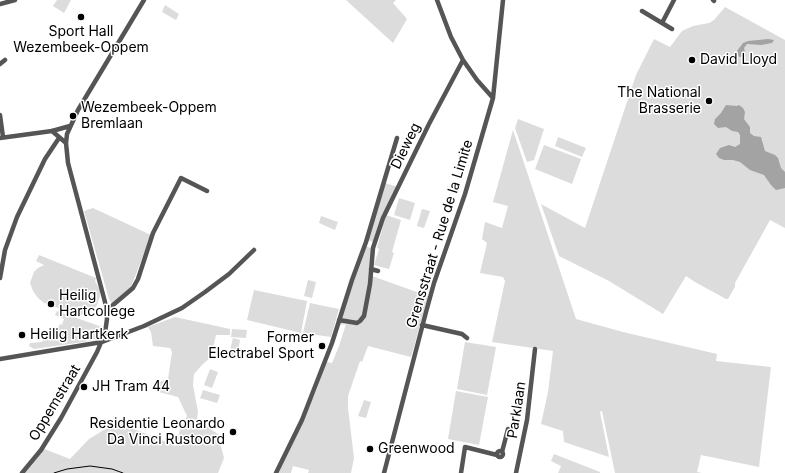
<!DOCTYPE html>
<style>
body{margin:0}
canvas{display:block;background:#fff}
</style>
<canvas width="785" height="473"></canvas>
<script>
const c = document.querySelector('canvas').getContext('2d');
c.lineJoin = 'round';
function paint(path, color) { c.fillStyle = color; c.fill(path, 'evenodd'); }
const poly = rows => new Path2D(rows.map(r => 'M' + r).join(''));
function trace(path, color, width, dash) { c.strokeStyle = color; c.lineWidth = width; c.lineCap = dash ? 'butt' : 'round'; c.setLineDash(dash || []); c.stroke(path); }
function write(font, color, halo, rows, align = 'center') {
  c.font = font + ' Inter,sans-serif'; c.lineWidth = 3; c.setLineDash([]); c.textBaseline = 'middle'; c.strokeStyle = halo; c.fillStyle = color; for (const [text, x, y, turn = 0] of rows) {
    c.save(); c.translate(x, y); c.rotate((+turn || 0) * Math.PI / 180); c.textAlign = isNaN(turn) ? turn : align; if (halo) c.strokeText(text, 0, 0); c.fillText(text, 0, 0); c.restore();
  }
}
paint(poly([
 [57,0,71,0,64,13,53,6],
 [346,0,396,0,393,3,407,19,393,43],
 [165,5,179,14,176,20,162,12],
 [725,7,785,40,785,228,770,220,735,283,735,287,728,299,726,299,695,282,686,276,663,314,609,281,559,256,541,204,585,228,636,75,654,39,670,47,682,31,693,26,709,23,714,20],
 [518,119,544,129,534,160,527,162,515,128],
 [513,130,576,319,623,332,717,354,716,361,771,367,759,467,701,455,697,472,702,473,615,473,602,411,600,412,609,457,564,442,563,431,541,424,548,392,553,351,492,342,505,281,503,277,480,273,487,243,482,239,485,222,502,228,508,206,493,202],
 [558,137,586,148,582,157,555,146],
 [544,145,581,159,572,184,535,169],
 [385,183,398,187,373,242,368,240],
 [399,198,415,203,410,220,394,215],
 [93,208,151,235,131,287,112,304,109,299,84,211],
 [422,209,430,211,424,228,417,226],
 [386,215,401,220,392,252,394,253,389,269,374,265,379,249,377,248],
 [321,216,338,222,335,230,319,223],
 [366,246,374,250,372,276,428,296,411,357,368,346,362,362,360,361,348,396,348,408,354,458,351,473,308,473,309,470,293,466,291,473,278,473,317,389,326,362,332,363,339,346,346,324,339,325,354,280],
 [39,255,96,278,95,281,100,290,100,296,97,305,93,310,87,314,78,315,44,303,38,298,33,291,30,283,34,272,38,268,44,265,36,261],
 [308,280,316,282,312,298,304,296],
 [254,290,307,301,301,333,247,320],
 [310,303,339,309,331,337,303,333],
 [57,311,102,327,101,333,95,339,84,342,34,349,29,346,30,343,42,342,48,330,56,332,60,324,62,325,64,319,55,315],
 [175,317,230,329,230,335,216,335,211,357,202,365,194,374,193,385,198,412,197,420,218,434,224,458,218,473,22,473,42,448,70,459,89,439,117,422,176,446,180,429,187,416,178,397,155,391,159,382,168,379,172,352,170,348,153,346,151,332,148,327],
 [232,329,247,330,246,338,231,337],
 [233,338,240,340,237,356,229,354],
 [465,342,496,347,487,395,457,389],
 [210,369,218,372,212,388,204,385],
 [203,390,220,395,217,403,200,398],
 [456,391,488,397,479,445,448,439],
 [364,400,371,402,366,418,358,416],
 [554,454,600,472,600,473,558,473,561,466,551,461]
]), '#dcdcdc');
paint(poly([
 [768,39,774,40,772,43,761,45,747,44,744,48,746,56,739,57,737,51,743,43,748,41],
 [726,105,737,106,739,105,743,108,745,112,744,119,750,127,750,133,754,136,761,137,765,151,775,155,778,158,781,168,785,172,785,188,776,190,771,185,764,175,750,170,740,162,733,160,724,160,719,158,716,154,720,148,729,145,735,147,740,144,740,135,738,132,732,131,726,127,718,128,714,124,715,119,721,113]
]), '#a3a3a3');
trace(poly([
 [437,0,451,37,463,60,477,80,493,98],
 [713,0,714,1],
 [0,4,15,0],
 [642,11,672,29],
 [662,23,674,0],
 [0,64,5,60],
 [0,115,3,137],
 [52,131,66,143],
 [0,138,52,131,70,126],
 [371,269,378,271],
 [0,278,5,250,17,217,45,159,59,138],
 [106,311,133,288,138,279,153,233,181,178,207,191],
 [339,320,357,323,360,321,364,316,370,284,373,248,383,218,429,124,463,60],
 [422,325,462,334,467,338],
 [0,359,102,342,144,326,182,308,205,292,229,274,254,250],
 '497 454a3 3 0 1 1 6 0a3 3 0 1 1-6 0Z',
 [502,452,508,429],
 [22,473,41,450,61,418,97,352,105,333,107,319,105,302,68,163,66,143,67,134,78,110,144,0],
 [276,473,302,420,332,343,352,280,366,242,397,138],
 [384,473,426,312,434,283,465,194,493,98,503,0],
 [461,473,465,447,497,455],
 [516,473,527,420,535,349]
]), '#555', 4.5);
trace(poly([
 [54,473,67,469,90,466,112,469,123,473]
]), '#000', 1);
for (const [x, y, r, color] of [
 [81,17,4,"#000"],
 [692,60,4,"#000"],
 [709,101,4,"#000"],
 [73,116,4,"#000"],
 [51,304,4,"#000"],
 [22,335,4,"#000"],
 [322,346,4,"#000"],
 [84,387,4,"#000"],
 [233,432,4,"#000"],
 [370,449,4,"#000"]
]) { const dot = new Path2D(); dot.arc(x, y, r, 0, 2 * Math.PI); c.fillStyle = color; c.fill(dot); trace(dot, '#fff', 1.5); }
write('14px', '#000', '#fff', [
 ["Sport Hall",81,32,"center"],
 ["Wezembeek-Oppem",81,48,"center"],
 ["David Lloyd",700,60],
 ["The National",701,93,"right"],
 ["Brasserie",701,109,"right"],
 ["Wezembeek-Oppem",81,108],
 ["Bremlaan",81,124],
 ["Heilig",59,296],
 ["Hartcollege",59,312],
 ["Heilig Hartkerk",30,335],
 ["Former",314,338,"right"],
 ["Electrabel Sport",314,354,"right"],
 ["JH Tram 44",92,387],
 ["Residentie Leonardo",225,424,"right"],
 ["Da Vinci Rustoord",225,440,"right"],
 ["Greenwood",378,449]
], 'left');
write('14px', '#000', '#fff', [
 ["Dieweg",406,146,-64],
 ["Grensstraat - Rue de la Limite",440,234,-73],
 ["Oppemstraat",55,403,-59],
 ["Parklaan",517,410,-81]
]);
</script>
